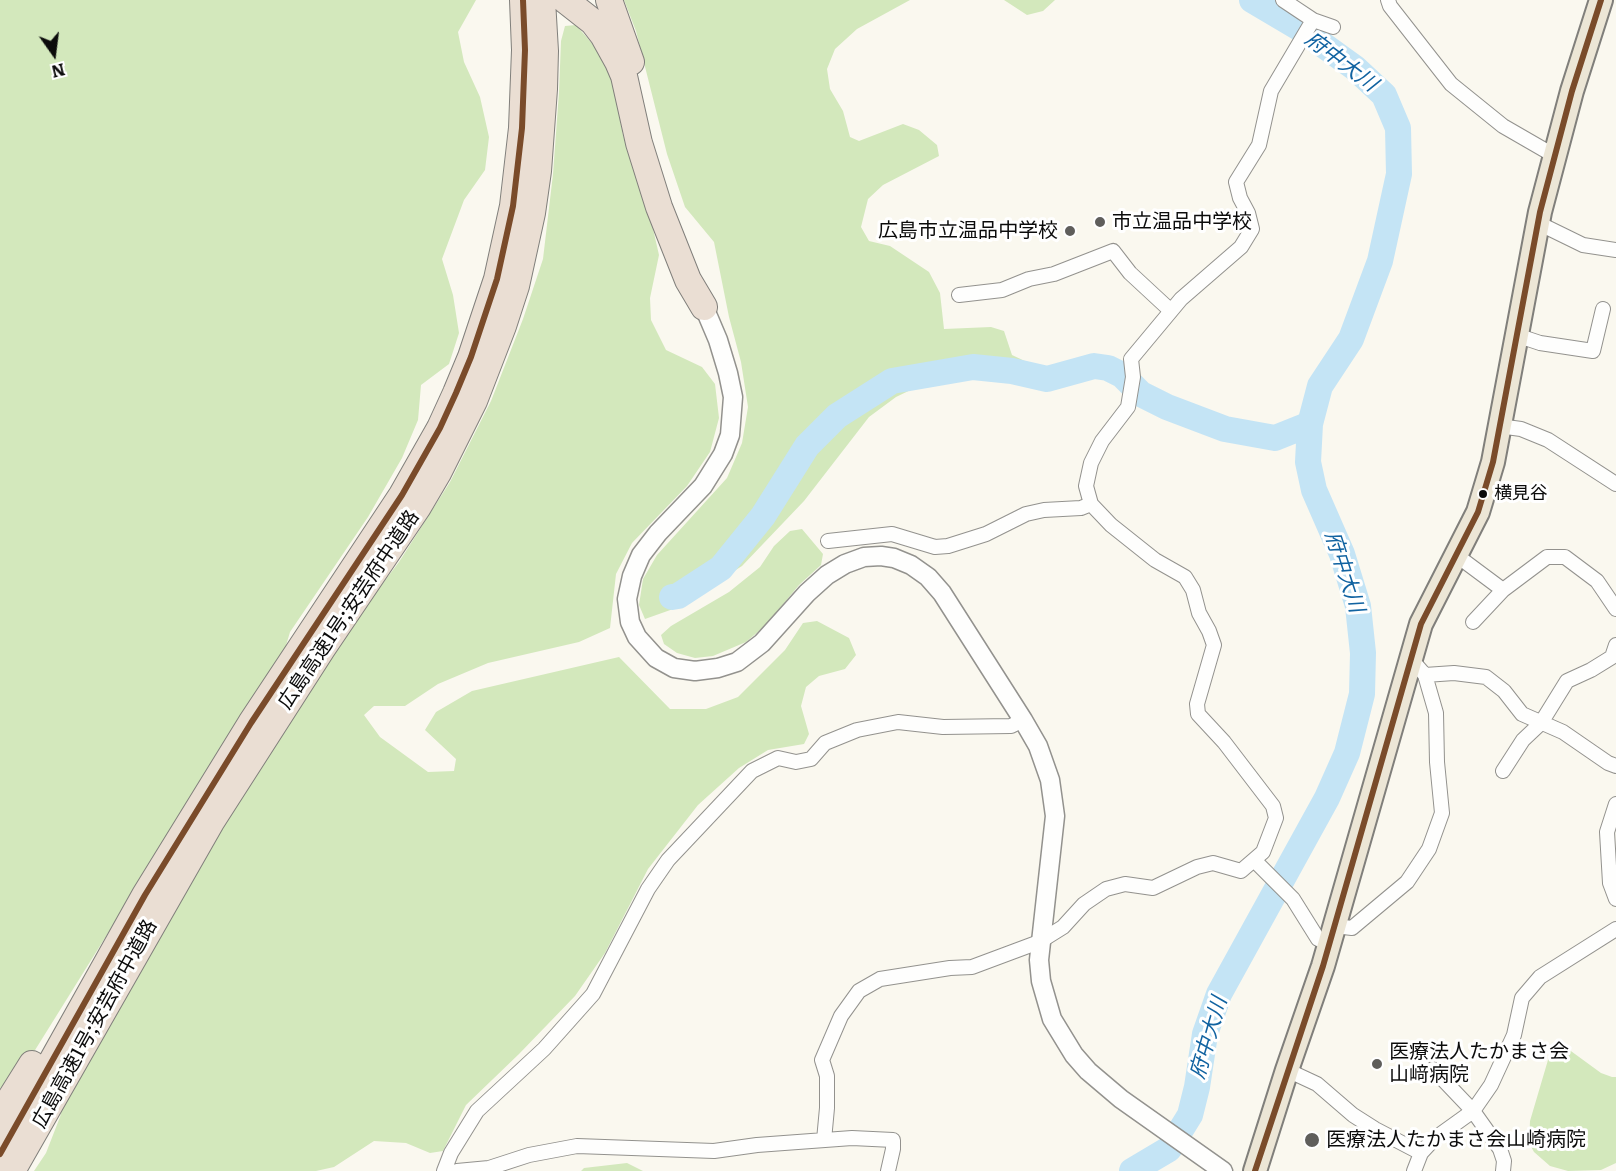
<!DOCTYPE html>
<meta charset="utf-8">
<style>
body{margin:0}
#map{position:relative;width:1616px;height:1171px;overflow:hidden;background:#faf8ef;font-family:Literata,serif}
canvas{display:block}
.north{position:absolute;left:24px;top:24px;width:60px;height:60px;-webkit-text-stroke:4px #fff;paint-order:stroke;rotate:166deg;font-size:16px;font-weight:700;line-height:24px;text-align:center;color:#0b0b0b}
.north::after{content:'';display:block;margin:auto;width:21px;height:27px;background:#0b0b0b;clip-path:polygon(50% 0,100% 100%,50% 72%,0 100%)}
</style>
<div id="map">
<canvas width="1616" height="1171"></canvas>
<div class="north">N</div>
</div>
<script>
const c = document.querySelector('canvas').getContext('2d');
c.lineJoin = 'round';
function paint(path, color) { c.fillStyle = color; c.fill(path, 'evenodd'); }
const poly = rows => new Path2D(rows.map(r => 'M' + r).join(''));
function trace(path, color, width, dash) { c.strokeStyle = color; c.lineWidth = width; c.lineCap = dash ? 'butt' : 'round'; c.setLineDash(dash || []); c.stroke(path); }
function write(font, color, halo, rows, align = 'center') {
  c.font = font + ' Literata,"Noto Sans JP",serif'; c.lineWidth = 6; c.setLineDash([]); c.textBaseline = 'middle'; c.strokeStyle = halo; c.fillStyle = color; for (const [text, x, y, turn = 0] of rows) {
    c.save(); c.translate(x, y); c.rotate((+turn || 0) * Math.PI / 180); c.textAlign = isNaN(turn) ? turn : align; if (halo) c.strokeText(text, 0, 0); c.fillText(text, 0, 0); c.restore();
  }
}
paint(poly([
 [0,0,476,0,458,32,464,62,480,97,489,137,485,170,464,200,442,259,453,295,459,333,449,364,421,385,418,420,402,458,368,517,290,632,285,649,17,1079,0,1088],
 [624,0,910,0,857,29,835,49,827,69,830,89,843,111,850,137,859,141,903,124,919,130,937,145,939,156,883,185,868,199,861,227,869,241,890,246,929,272,940,293,944,329,991,327,1004,331,1012,355,1029,363,1028,373,1003,377,973,372,923,384,896,397,869,417,804,501,742,566,676,608,645,619,639,605,643,579,657,555,727,478,742,443,748,407,741,362,729,317,714,242,685,207,667,154,636,31],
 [1004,0,1055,0,1043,11,1027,15],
 [576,25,597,49,613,82,623,135,651,220,659,255,650,298,651,320,666,350,702,367,715,384,719,418,710,452,687,486,632,543,616,574,610,628,579,642,488,663,438,684,405,706,374,706,364,715,380,737,428,772,454,771,456,759,425,730,436,712,472,691,619,657,670,709,706,709,738,697,785,650,803,623,817,621,849,638,856,655,845,669,819,676,806,687,801,706,809,734,804,744,768,750,739,768,698,805,648,869,605,953,575,996,519,1054,466,1105,443,1151,430,1153,406,1143,374,1141,334,1167,316,1171,34,1171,46,1153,60,1117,68,1084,320,662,333,649,399,562,450,482,491,401,523,319,543,259,553,174,559,92,561,41,565,26],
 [802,529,823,554,821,565,799,585,766,625,746,642,713,656,695,658,677,653,664,644,661,635,671,626,729,592,760,567,774,546,790,531],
 [1564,1046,1601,1073,1612,1077,1616,1077,1616,1163,1601,1170,1568,1171,1550,1166,1534,1152,1529,1143,1530,1121,1548,1060,1554,1051],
 [627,1163,643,1171,581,1171,584,1168]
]), '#d3e8bc');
trace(poly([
 [672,597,678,596,721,568,763,516,807,446,837,416,892,381,973,367,1012,371,1047,379,1094,366,1108,368,1122,375,1141,394,1167,407,1225,429,1275,438,1310,424],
 [1132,1171,1169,1149,1190,1115,1197,1087,1205,1034,1219,994,1327,798,1347,753,1362,694,1363,653,1358,606,1342,554,1314,490,1308,462,1310,424,1320,386,1351,339,1380,261,1399,174,1398,128,1384,95,1355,68,1301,29,1252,0]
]), '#c4e4f5', 26);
const minor = poly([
 [1283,0,1313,20,1333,27],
 [1388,0,1390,6,1451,84,1503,126,1555,156],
 [1538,223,1583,245,1616,250],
 [959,295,1002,290,1029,279,1054,274,1113,251,1130,273,1171,311],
 [1516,335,1540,343,1593,351,1603,309],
 [1499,426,1521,429,1548,440,1616,484],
 [828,541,892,534,935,547,948,546,986,534,1026,514,1044,510,1081,508,1091,504],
 [1456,555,1503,590],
 [1473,622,1503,590,1547,557,1565,557,1597,581,1616,609],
 [1425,675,1454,673,1486,677,1504,691,1522,714,1563,732,1608,763,1616,766],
 [1503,771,1523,740,1541,723,1567,681,1591,670,1612,657,1616,645],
 [1616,804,1607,832,1610,883,1616,899],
 [1254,860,1293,899,1318,939,1329,944],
 [1335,926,1352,928,1407,882,1429,849,1442,813,1437,762,1436,713,1425,675,1411,659],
 [1433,1069,1473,1111,1500,1149,1504,1161,1503,1171],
 [1287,1070,1317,1084,1353,1115,1375,1129,1421,1153],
 [824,1140,827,1108,827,1076,822,1060,841,1016,859,991,880,979,950,968,972,967,1039,942,1063,927,1084,904,1106,889,1125,884,1153,888,1197,867,1213,863,1241,871,1263,852,1276,818,1273,806,1224,742,1198,714,1197,704,1214,645,1209,631,1199,613,1193,590,1185,577,1155,560,1111,525,1091,504,1086,486,1091,463,1102,441,1128,407,1133,377,1131,359,1181,299,1241,247,1252,229,1248,213,1240,198,1236,182,1259,145,1271,91,1313,20],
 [444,1171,451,1153,477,1111,544,1049,593,994,648,889,668,860,752,771,778,758,796,762,811,759,825,743,857,730,898,722,943,727,1011,726,1023,720],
 [457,1171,489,1168,529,1155,577,1146,714,1151,757,1145,852,1138,893,1140,893,1149,888,1171],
 [1414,1171,1421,1153,1434,1139,1473,1111,1491,1085,1514,1035,1522,998,1540,977,1616,929]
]);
const tertiary = poly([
 [704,307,718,340,728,373,733,397,730,435,723,454,703,486,658,533,641,555,632,576,627,599,630,622,637,637,656,658,674,668,695,671,718,668,737,662,762,643,807,593,827,575,845,564,864,557,881,556,894,558,911,565,928,577,942,593,1023,720,1038,746,1050,780,1055,816,1039,960,1041,981,1052,1019,1074,1055,1088,1071,1121,1099,1223,1171]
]);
const primary = poly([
 [1255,1171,1287,1070,1323,966,1421,624,1478,512,1493,462,1540,212,1572,91,1601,0]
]);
const motorway = poly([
 [565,0,593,22,603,35,618,62,624,76,639,143,659,207,688,280,704,307],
 [609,0,631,62],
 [0,1115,32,1064],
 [0,1154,145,895,251,723,402,495,440,428,456,393,471,357,497,279,513,206,522,128,525,50,523,0],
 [12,1171,211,822,322,649,418,507,438,473,474,401,503,326,516,286,532,213,538,171,544,89,545,51,542,0]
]);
trace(minor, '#93928e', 16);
trace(tertiary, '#93928e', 21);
trace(primary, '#807f7b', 26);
trace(motorway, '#807f7b', 28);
trace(minor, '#fefefd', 14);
trace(tertiary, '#fefefd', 18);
trace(primary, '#ece6d6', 22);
trace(motorway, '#eaded3', 26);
trace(poly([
 [0,1154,145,895,251,723,402,495,440,428,456,393,471,357,497,279,513,206,522,128,525,50,523,0],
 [1255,1171,1323,966,1421,624,1478,512,1493,462,1540,212,1572,91,1601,0]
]), '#7a4b2a', 6);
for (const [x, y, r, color] of [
 [1100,222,6,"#5f5e5b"],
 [1070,231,6,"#5f5e5b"],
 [1483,494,5,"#0b0b0b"],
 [1377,1064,6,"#5f5e5b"],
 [1312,1140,8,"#5f5e5b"]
]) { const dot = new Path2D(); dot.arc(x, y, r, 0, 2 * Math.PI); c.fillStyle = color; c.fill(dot); trace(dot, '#fff', 2); }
write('18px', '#0b0b0b', '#fff', [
 ["横見谷",1494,494]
], 'left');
write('20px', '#0b0b0b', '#fff', [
 ["市立温品中学校",1112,222],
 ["広島市立温品中学校",1058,231,"right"],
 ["医療法人たかまさ会",1389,1052],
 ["山﨑病院",1389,1075],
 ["医療法人たかまさ会山崎病院",1326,1140]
], 'left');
write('20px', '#0b0b0b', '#fff', [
 ["広島高速1号;安芸府中道路",349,610,-56],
 ["広島高速1号;安芸府中道路",95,1024,-61]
]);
write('italic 21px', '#1163a1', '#fff', [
 ["府中大川",1341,62,37],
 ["府中大川",1344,572,72],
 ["府中大川",1209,1038,-74]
]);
</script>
